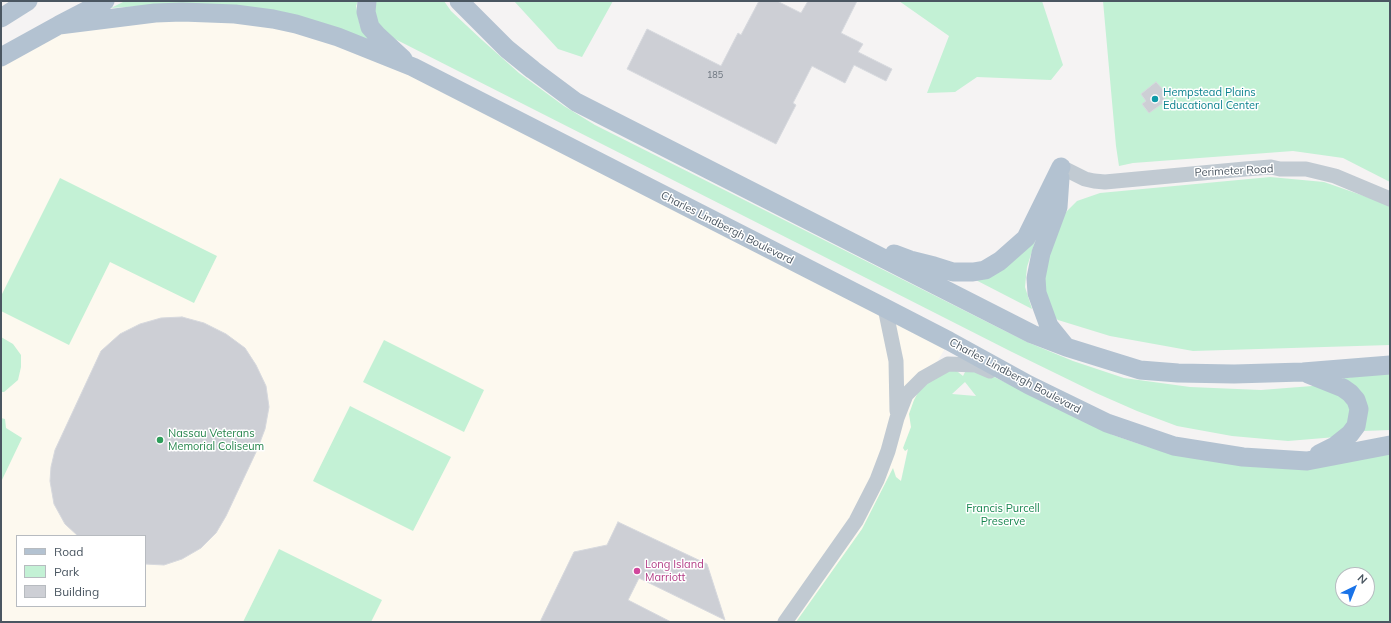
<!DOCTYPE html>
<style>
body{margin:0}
#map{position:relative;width:1391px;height:623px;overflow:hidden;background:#f5f3f3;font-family:Mulish,sans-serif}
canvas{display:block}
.frame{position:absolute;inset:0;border:2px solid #4a5661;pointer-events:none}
.legend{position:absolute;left:16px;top:535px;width:130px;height:72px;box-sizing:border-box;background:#fff;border:1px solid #b7bbc0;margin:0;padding:5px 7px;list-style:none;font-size:12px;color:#4a5661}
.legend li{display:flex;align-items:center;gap:8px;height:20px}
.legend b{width:20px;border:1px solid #b7bbc0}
.north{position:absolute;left:1335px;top:567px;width:40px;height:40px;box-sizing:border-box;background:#fff;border:1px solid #b7bbc0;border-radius:50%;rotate:43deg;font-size:11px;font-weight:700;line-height:16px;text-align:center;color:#4a5661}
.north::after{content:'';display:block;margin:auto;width:14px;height:18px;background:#1a73e8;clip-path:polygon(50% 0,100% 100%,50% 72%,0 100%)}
</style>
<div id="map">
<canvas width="1391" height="623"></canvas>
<div class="frame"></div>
<ul class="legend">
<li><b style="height:5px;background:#b3c2d1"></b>Road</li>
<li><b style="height:11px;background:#c3f1d5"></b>Park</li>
<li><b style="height:11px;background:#cdcfd5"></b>Building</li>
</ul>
<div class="north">N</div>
</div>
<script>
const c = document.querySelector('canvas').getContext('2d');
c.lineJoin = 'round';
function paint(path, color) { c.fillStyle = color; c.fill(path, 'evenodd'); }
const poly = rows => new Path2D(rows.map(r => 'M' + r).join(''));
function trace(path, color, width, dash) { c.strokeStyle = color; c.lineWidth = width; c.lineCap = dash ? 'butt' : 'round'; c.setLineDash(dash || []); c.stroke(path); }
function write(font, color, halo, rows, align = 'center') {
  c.font = font + ' Mulish,sans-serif'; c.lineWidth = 3; c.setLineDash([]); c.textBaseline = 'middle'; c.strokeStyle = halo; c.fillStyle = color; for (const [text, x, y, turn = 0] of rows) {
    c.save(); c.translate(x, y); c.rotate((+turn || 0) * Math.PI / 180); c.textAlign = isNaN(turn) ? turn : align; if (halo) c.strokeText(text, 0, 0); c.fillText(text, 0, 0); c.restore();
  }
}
paint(poly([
 [223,15,336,38,947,345,920,391,899,490,810,622,1,622,1,61,61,27],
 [17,536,145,536,145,606,17,606]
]), '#fdf9ef');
paint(poly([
 [125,1,358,1,356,6,360,26,371,41,188,3,111,8],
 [376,1,444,1,451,11,482,40,519,73,564,106,595,125,1027,342,1073,361,1124,378,1190,387,1261,390,1325,385,1352,406,1352,420,1336,437,1288,441,1232,436,1177,426,1137,411,1096,393,1012,352,391,37,378,25,374,8],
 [514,1,613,1,582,57,558,49],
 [899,1,1042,1,1063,65,1051,80,977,77,955,92,927,93,949,36],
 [1103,1,1390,1,1390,182,1343,158,1293,151,1133,163,1119,166,1116,146],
 [1270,177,1324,182,1390,205,1390,345,1193,351,1110,336,1058,320,1047,311,1040,293,1057,226,1065,213,1077,201,1100,193],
 [60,178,217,256,194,303,110,262,69,345,1,311,1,296],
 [1039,229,1027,267,1025,287,1032,309,968,276],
 [1,337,13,344,21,355,21,367,18,380,4,392,1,392],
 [384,340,484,390,464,432,363,382],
 [953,368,963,376,966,370,978,369,1113,435,1148,447,1191,457,1390,453,1390,622,796,622,862,529,893,468,896,477,901,481,908,449,905,451,903,448,911,427,909,414,914,400,921,387],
 [965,382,976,396,952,394],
 [1343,575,1367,575,1367,599,1343,599],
 [1390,373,1390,430,1363,431,1343,378],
 [350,406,451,457,413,531,313,481],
 [1,418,5,419,6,428,22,438,1,482],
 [279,549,382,600,371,622,243,622]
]), '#c3f1d5');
const building = poly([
 [759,1,777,1,801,13,808,1,857,1,841,33,863,44,858,52,892,69,886,81,854,65,845,83,812,66,793,103,796,105,776,144,627,69,647,29,721,66,738,33,741,35,759,1],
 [1156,82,1167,94,1163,97,1166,101,1149,113,1142,104,1146,101,1141,94,1156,82],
 [182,317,204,323,226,334,245,348,256,365,266,386,269,407,265,429,257,450,226,516,216,533,201,548,182,559,164,565,145,564,145,536,78,536,65,524,54,504,50,481,51,467,55,450,101,351,120,334,140,324,161,318,182,317],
 [618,522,707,564,725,620,639,578,628,600,671,622,540,622,574,552,607,545,618,522]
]);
paint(building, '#cdcfd5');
trace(building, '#d7d9de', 1);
trace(poly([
 [1061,167,1085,179,1094,181,1105,182,1245,169,1271,167,1280,169,1306,169,1335,176,1390,199],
 [885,308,896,361,897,411],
 [785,622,856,521,877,480,888,451,897,418,906,395,923,378,948,364,976,365,990,371]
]), '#c1cad2', 15);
trace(poly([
 [367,1,366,12,370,27,377,35,403,59],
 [459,1,507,49,533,70,576,102,1032,334,1066,347,1140,370,1178,373,1234,374,1303,372,1390,365],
 [1,18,28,1],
 [59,25,155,13,182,12,235,14,273,19,296,24,338,37,413,67,885,308,949,341,1029,385,1107,423,1174,446,1243,457,1307,461,1390,445],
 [1,57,59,25,105,1],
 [1060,178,1058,207,1041,253,1036,278,1037,293,1049,326,1066,347],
 [894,254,910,260,934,266,953,272,973,272,985,270,1000,261,1026,238,1061,167],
 [1308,374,1343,388,1350,393,1356,400,1359,409,1356,426,1350,434,1335,446,1319,454]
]), '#b3c2d1', 19);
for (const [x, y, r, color] of [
 [1155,99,4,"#0f9aa8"],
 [160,440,4,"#2e9e5b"],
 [637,571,4,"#d1479c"]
]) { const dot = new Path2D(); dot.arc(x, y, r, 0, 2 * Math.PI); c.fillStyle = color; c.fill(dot); trace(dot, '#fff', 1.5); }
write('9px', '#6b747e', null, [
 ["185",715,75]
]);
write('11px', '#0d838f', '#fff', [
 ["Hempstead Plains",1163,93],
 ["Educational Center",1163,106]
], 'left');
write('11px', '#4a5661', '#fff', [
 ["Perimeter Road",1234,171,-3],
 ["Charles Lindbergh Boulevard",727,228,27],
 ["Charles Lindbergh Boulevard",1015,376,28]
]);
write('11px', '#27864d', '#fff', [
 ["Nassau Veterans",168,434],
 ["Memorial Coliseum",168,447]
], 'left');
write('11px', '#17864f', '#fff', [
 ["Francis Purcell",1003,509],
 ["Preserve",1003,522]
]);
write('11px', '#b23c85', '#fff', [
 ["Long Island",645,565],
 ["Marriott",645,578]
], 'left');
</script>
